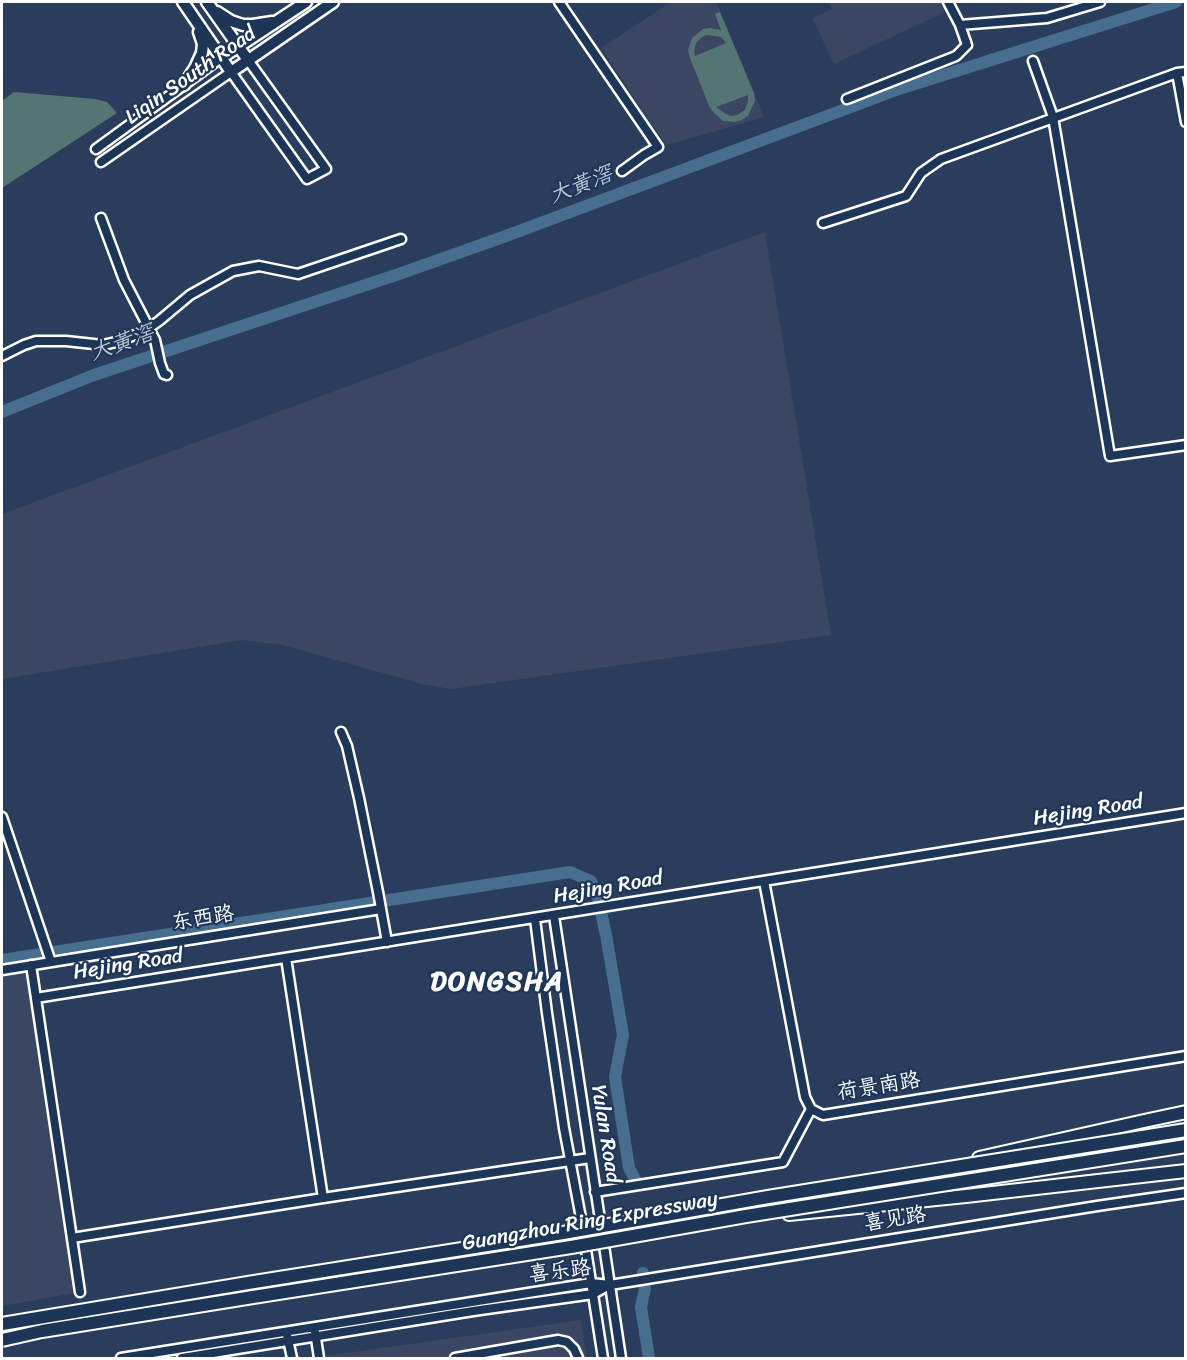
<!DOCTYPE html>
<meta charset="utf-8">
<style>
body{margin:0}
#map{position:relative;width:1187px;height:1360px;overflow:hidden;background:#2b3d5c;font-family:Sriracha,sans-serif}
canvas{display:block}
.frame{position:absolute;inset:0;border:3px solid #fff;pointer-events:none}
</style>
<div id="map">
<canvas width="1187" height="1360"></canvas>
<div class="frame"></div>
</div>
<script>
const c = document.querySelector('canvas').getContext('2d');
c.lineJoin = 'round';
function paint(path, color) { c.fillStyle = color; c.fill(path, 'evenodd'); }
const poly = rows => new Path2D(rows.map(r => 'M' + r).join(''));
function trace(path, color, width, dash) { c.strokeStyle = color; c.lineWidth = width; c.lineCap = dash ? 'butt' : 'round'; c.setLineDash(dash || []); c.stroke(path); }
function write(font, color, halo, rows, align = 'center') {
  c.font = font + ' Sriracha,"LXGW WenKai TC",sans-serif'; c.lineWidth = 4.5; c.setLineDash([]); c.textBaseline = 'middle'; c.strokeStyle = halo; c.fillStyle = color; for (const [text, x, y, turn = 0] of rows) {
    c.save(); c.translate(x, y); c.rotate((+turn || 0) * Math.PI / 180); c.textAlign = isNaN(turn) ? turn : align; if (halo) c.strokeText(text, 0, 0); c.fillText(text, 0, 0); c.restore();
  }
}
paint(poly([
 [671,2,714,2,719,8,764,117,666,145,601,48],
 [829,2,940,2,945,12,834,64,812,18,832,9],
 [765,232,831,635,451,689,422,684,283,645,242,640,2,679,2,514],
 [31,965,80,1292,2,1306,2,970],
 [581,1320,587,1358,311,1358]
]), '#3b4762');
paint(poly([
 [720,12,754,93,755,101,748,116,742,120,735,122,723,121,714,113,709,106,690,58,688,50,692,38,703,29,710,28,721,30,715,14],
 [707,35,721,37,726,43,695,56,694,51,696,43,702,37],
 [748,95,748,101,745,110,737,115,731,116,726,114,716,107],
 [14,92,95,99,107,102,117,113,2,188,2,101]
]), '#547574');
trace(poly([
 [2,412,94,375,396,275,506,236,899,89,1176,2],
 [2,960,570,872,591,881,598,898,606,935,623,1035,615,1077,629,1168,636,1181],
 [643,1273,645,1288,641,1307,649,1358]
]), '#476d8f', 12);
const minor = poly([
 [559,2,658,147,644,155,622,171],
 [960,25,1047,18,1100,2],
 [1033,61,1053,117,1110,456,1186,445],
 [1177,73,1186,122],
 [847,99,956,56,967,45,960,25,948,2],
 [96,149,221,58],
 [101,162,231,72,307,179,326,169,248,60],
 [101,218,124,280,155,340,160,363,164,374,167,375],
 [823,223,906,196,921,173,941,159,1177,73,1186,72],
 [2,356,24,345,36,341,66,341,103,345,116,342,143,332,159,321,190,295,233,271,259,266,298,274,401,239],
 [341,732,347,746,359,798,378,892,387,942],
 [2,817,51,962],
 [764,881,805,1097,811,1109,823,1115,1186,1056],
 [554,916,621,1358],
 [535,919,547,1013,564,1128,581,1218,603,1358],
 [286,958,323,1198],
 [31,965,80,1292],
 [2,970,381,909],
 [36,998,1186,813],
 [595,1192,783,1162,811,1109],
 [72,1238,323,1198,590,1158],
 [315,1332,319,1358],
 [287,1335,292,1358],
 [121,1358,591,1283,610,1285,1097,1206,1186,1193],
 [182,1358,473,1311,593,1294,609,1285],
 [455,1358,558,1340,567,1342,574,1349,578,1358]
]);
const major = poly([
 [183,2,231,72,333,2],
 [207,2,248,60],
 [217,12,231,21,243,25,253,25,272,22],
 [221,58,306,2],
 [184,85,195,68,202,53,203,44,199,32]
]);
const highway = poly([
 [979,1158,1144,1121,1186,1112],
 [789,1214,966,1196,1186,1171]
]);
trace(minor, '#fff', 13);
trace(major, '#fff', 15);
trace(highway, '#fff', 16);
trace(minor, '#1d3557', 8);
trace(major, '#1d3557', 10);
trace(highway, '#1d3557', 12);
const highwayBridge = poly([
 [2,1324,254,1282,563,1233,768,1197,1186,1130],
 [2,1340,42,1331,253,1297,571,1247,746,1216,1186,1146]
]);
trace(highwayBridge, '#fff', 16, []);
trace(highwayBridge, '#1d3557', 12);
write('21px', '#fff', '#1d3557', [
 ["Liqin South Road",191,76,-35],
 ["Hejing Road",1088,811,-9],
 ["Hejing Road",608,888,-10],
 ["东西路",203,919,-9],
 ["Hejing Road",128,965,-9],
 ["荷景南路",879,1087,-9],
 ["Yulan Road",605,1134,81],
 ["喜见路",895,1220,-9],
 ["Guangzhou Ring Expressway",590,1222,-10],
 ["喜乐路",560,1272,-7]
]);
write('italic 22px', '#b5c5d2', '#1d3557', [
 ["大黄滘",581,186,-21],
 ["大黄滘",122,344,-19]
]);
c.letterSpacing = '1.5px';
write('bold 27px', '#fff', '#1d3557', [
 ["DONGSHA",497,983]
]);
c.letterSpacing = '0px';
</script>
